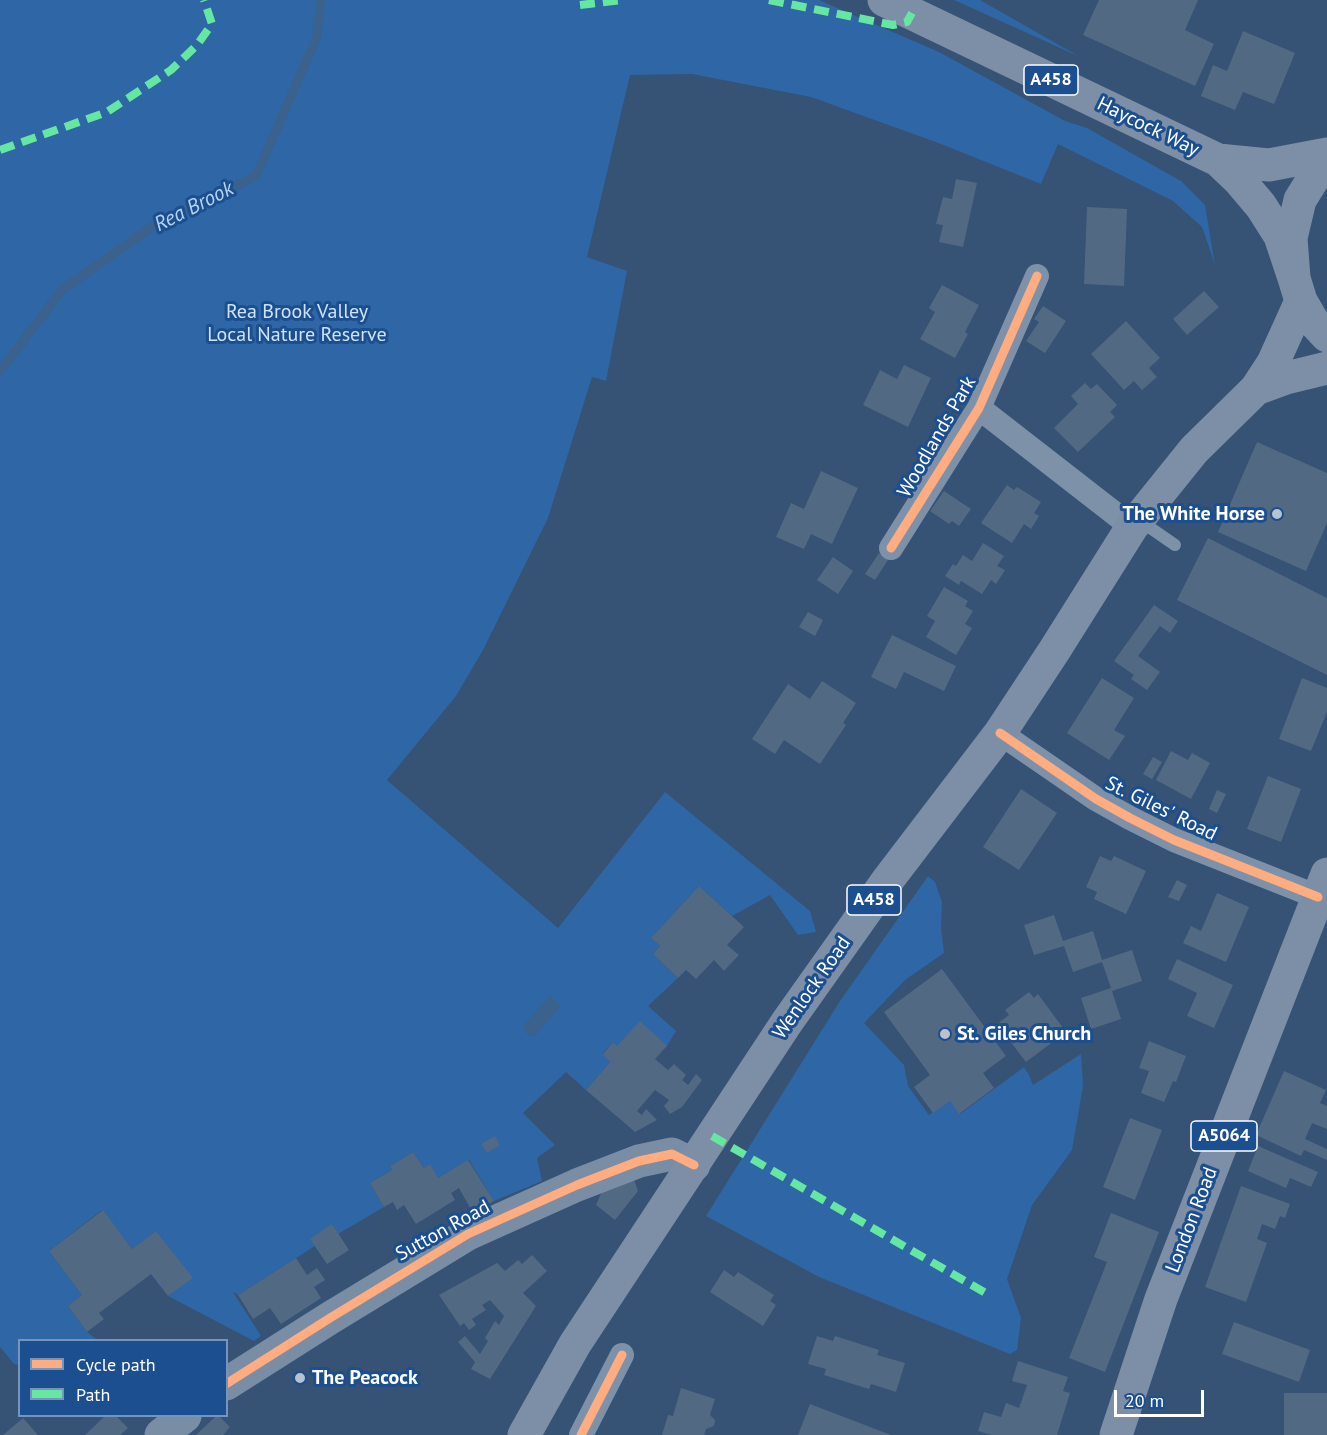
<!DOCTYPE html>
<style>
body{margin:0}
#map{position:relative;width:1327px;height:1435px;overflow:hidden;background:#365274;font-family:"PT Sans",sans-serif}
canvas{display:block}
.legend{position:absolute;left:18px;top:1339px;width:210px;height:78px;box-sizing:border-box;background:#1b4f8f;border:2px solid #7695bc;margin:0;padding:8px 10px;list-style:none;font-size:18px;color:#fff}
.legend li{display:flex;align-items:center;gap:12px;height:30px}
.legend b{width:30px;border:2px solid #7695bc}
.scale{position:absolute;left:1114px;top:1390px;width:90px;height:27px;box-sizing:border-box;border:3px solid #fff;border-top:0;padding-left:8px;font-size:18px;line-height:21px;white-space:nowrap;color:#fff;-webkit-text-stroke:4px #1b4f8f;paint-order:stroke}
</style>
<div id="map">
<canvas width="1327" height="1435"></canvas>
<ul class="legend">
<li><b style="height:8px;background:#ffac80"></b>Cycle path</li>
<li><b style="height:8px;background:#66e7a1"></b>Path</li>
</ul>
<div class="scale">20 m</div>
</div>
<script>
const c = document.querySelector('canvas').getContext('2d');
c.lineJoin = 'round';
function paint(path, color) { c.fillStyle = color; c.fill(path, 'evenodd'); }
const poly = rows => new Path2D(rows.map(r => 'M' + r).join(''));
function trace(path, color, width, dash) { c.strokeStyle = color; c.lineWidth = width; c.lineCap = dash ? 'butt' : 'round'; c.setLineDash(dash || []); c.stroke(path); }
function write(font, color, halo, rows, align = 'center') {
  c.font = font + ' "PT Sans",sans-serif'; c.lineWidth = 6; c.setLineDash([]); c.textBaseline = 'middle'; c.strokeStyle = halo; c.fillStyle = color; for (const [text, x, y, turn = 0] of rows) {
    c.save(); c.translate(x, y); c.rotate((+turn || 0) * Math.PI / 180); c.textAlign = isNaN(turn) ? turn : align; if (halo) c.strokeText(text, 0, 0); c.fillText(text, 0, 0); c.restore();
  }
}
paint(poly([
 [0,0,819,0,939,52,1065,121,1087,128,1181,181,1205,205,1215,265,1202,227,1173,201,1058,144,1041,184,941,144,811,97,692,74,630,75,587,257,627,271,606,381,592,377,548,518,483,650,456,696,387,780,558,928,665,792,810,911,816,932,798,935,770,895,732,916,699,886,651,938,660,946,653,954,678,978,648,1006,676,1031,667,1046,617,1046,613,1042,603,1053,610,1062,586,1090,566,1072,523,1113,555,1145,537,1158,542,1181,494,1201,469,1160,438,1178,430,1165,424,1168,413,1152,390,1166,392,1170,370,1183,384,1207,338,1234,332,1225,311,1239,315,1246,238,1295,233,1292,261,1336,254,1341,168,1296,192,1278,156,1231,132,1249,102,1210,49,1251,82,1295,68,1306,87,1332,97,1340,20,1340,19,1365,14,1364,0,1347],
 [954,0,980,0,1080,57],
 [928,876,935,882,942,902,941,928,944,953,905,980,864,1023,904,1065,908,1086,929,1115,950,1101,960,1114,1024,1067,1029,1075,1033,1085,1081,1054,1083,1086,1072,1150,1032,1205,1007,1279,1021,1318,1017,1350,1010,1354,819,1277,706,1216,840,1001]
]), '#2f66a5');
paint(poly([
 [550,996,561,1006,536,1035,529,1036,524,1030,524,1025]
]), '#3b618d');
trace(poly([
 [0,371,62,290,153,226,256,176,316,39,321,0]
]), '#3b618d', 9);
paint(poly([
 [1099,0,1198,0,1185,30,1214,44,1195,86,1083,35],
 [1243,31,1295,53,1274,104,1243,92,1235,110,1201,96,1213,65,1227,71],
 [956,179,977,183,963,247,939,242,943,225,936,224,943,197,952,199],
 [1087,207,1127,209,1124,286,1084,284],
 [942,285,979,305,965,332,968,334,955,358,920,339,935,312,929,308],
 [1204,291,1219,307,1187,335,1173,319],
 [1043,306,1066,321,1045,353,1026,341,1039,322,1034,319],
 [1126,321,1160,358,1149,368,1157,377,1142,390,1134,381,1124,390,1091,354],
 [904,365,931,378,908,427,863,405,880,370,897,379],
 [1085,383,1091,389,1097,384,1117,405,1110,412,1115,417,1078,452,1054,428,1078,404,1071,396],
 [1257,442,1327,473,1327,523,1306,571,1218,532],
 [821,471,858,488,832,544,811,534,804,549,776,537,791,503,804,509],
 [1007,485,1014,490,1017,487,1041,502,1034,513,1039,516,1031,529,1024,524,1012,543,981,523],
 [944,491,971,509,959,526,952,521,949,524,930,511],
 [1208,538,1327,598,1327,675,1177,600],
 [983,543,1004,556,997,566,1005,570,996,584,991,580,982,594,961,581,959,585,945,576,953,564,956,566,963,555,972,561],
 [879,553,888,560,875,580,865,574],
 [833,557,853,571,838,594,817,580],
 [944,587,968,601,965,606,973,611,965,624,972,628,956,655,926,637,935,621,927,616],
 [1154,605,1178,621,1170,633,1160,626,1138,656,1160,672,1147,690,1131,679,1134,675,1114,661],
 [808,612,823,620,815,636,799,627],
 [892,635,956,666,944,691,904,672,896,689,871,677],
 [1102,678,1134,698,1114,730,1125,736,1109,760,1067,733],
 [1302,678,1327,688,1327,712,1311,751,1279,739],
 [822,681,856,703,843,723,846,725,820,764,784,740,775,754,752,739,788,684,810,699],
 [1171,751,1188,760,1192,753,1210,763,1191,799,1156,780],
 [1153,757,1162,762,1152,779,1143,774],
 [1268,776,1301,789,1281,842,1247,829],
 [1021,789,1057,813,1019,870,983,847],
 [1217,790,1226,794,1217,813,1209,809],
 [1100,856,1111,861,1114,856,1146,871,1126,914,1094,899,1097,892,1086,887],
 [1177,880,1187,885,1179,901,1168,897],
 [699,886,744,927,727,945,739,955,724,971,714,960,696,979,686,970,678,978,653,954,660,946,651,938],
 [1217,893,1249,907,1226,962,1183,943,1191,926,1201,931],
 [1054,915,1063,941,1093,931,1102,960,1132,950,1142,981,1112,991,1121,1019,1091,1029,1081,998,1111,988,1102,962,1073,972,1064,946,1034,955,1024,925],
 [1177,959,1233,985,1214,1028,1187,1016,1197,993,1168,979],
 [942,969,1006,1056,983,1073,994,1088,959,1114,950,1101,933,1113,914,1087,930,1075,884,1012],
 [1029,992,1034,998,1038,994,1066,1032,1026,1062,997,1024,1009,1015,1005,1010],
 [640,1021,667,1046,655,1059,668,1070,674,1064,686,1075,682,1080,688,1085,696,1074,702,1080,682,1107,670,1114,664,1106,669,1100,655,1090,637,1111,642,1115,646,1109,657,1120,635,1132,586,1090,610,1062,603,1054,613,1042,617,1046],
 [1149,1041,1186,1056,1176,1082,1173,1081,1164,1102,1141,1093,1149,1071,1139,1068],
 [1284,1071,1326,1090,1320,1103,1327,1106,1327,1129,1312,1123,1305,1139,1327,1149,1327,1160,1304,1150,1301,1156,1256,1135],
 [1130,1118,1162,1130,1135,1200,1103,1187],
 [495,1136,500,1145,487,1153,481,1144],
 [1258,1146,1318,1172,1311,1187,1290,1178,1286,1188,1248,1171],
 [413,1152,424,1168,430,1164,438,1178,468,1160,494,1201,473,1213,459,1188,451,1193,455,1200,416,1224,404,1205,397,1210,393,1202,384,1207,370,1183,392,1170,390,1166],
 [633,1177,638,1191,615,1220,596,1205,604,1187],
 [1241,1186,1290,1204,1285,1218,1280,1216,1275,1229,1262,1224,1257,1239,1267,1243,1246,1302,1205,1287],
 [103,1210,132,1249,156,1231,193,1278,168,1296,151,1274,99,1313,104,1319,87,1332,68,1306,82,1295,49,1251],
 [1111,1213,1159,1232,1105,1372,1069,1358,1107,1262,1094,1257],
 [332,1224,349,1250,327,1264,310,1239],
 [532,1255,547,1271,523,1293,536,1306,490,1379,471,1369,475,1362,458,1342,465,1336,480,1354,488,1341,485,1338,495,1321,499,1325,504,1316,490,1300,482,1305,486,1310,472,1319,476,1325,469,1330,464,1323,460,1326,439,1295,497,1263,505,1271,518,1260,522,1264],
 [296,1258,307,1275,317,1268,325,1280,314,1287,321,1298,281,1324,270,1308,253,1319,238,1295],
 [724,1270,734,1277,738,1272,774,1295,770,1301,776,1305,763,1326,710,1292],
 [1234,1322,1310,1350,1299,1382,1222,1354],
 [817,1336,833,1341,835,1336,879,1350,877,1355,905,1363,896,1392,871,1384,869,1389,824,1375,826,1369,808,1364],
 [1018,1361,1068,1377,1063,1391,1070,1393,1057,1435,992,1435,978,1431,984,1412,1001,1417,1006,1403,1019,1408,1027,1385,1012,1381],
 [681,1388,715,1399,710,1415,715,1420,714,1426,706,1429,704,1435,662,1435,668,1415,673,1416],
 [1284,1393,1327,1393,1327,1435,1284,1435],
 [810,1404,891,1435,798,1435],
 [105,1416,116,1416,128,1428,120,1435,85,1435],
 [216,1416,219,1416,230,1427,223,1435,196,1435],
 [23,1418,38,1435,3,1435]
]), '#526984');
trace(poly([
 [1139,520,1175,545]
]), '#7d92a8', 12);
trace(poly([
 [979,408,1132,527],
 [891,548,979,408,1037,276],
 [1000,733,1096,799,1130,818,1174,840,1318,897],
 [581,1435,622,1355]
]), '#7d92a8', 24);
trace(poly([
 [226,1384,330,1318,468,1234,577,1185,639,1161,672,1154,694,1165],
 [161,1435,185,1416]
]), '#798da4', 33);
trace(poly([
 [884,0,1218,160,1239,180,1261,206,1280,236,1294,278],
 [1327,159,1321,166,1300,200,1291,238,1294,278,1301,301,1312,320,1327,336],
 [1218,160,1269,165,1327,154],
 [1256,389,1286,378,1327,368],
 [524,1435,575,1344,787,1022,887,881,1000,733,1054,651,1132,527,1194,450,1256,389,1273,363,1301,301],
 [1116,1435,1161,1299,1327,874]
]), '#7d8ea7', 33);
trace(poly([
 [769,0,893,25,907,22,912,13],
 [580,5,623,0],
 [0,150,107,112,171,70,197,45,212,24,204,0],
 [712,1136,991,1296]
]), '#66e7a1', 8, [15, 8]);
trace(poly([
 [891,548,979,408,1037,276],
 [1000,733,1096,799,1130,818,1174,840,1318,897],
 [226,1384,330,1318,468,1234,577,1185,639,1161,672,1154,694,1165],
 [581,1435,622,1355]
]), '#ffac80', 9);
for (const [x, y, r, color] of [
 [1277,514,6,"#b9c2ce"],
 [945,1034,6,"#b9c2ce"],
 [300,1378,6,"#b9c2ce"]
]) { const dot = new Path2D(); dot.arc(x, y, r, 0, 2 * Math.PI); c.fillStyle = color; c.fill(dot); trace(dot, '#1b4f8f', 2); }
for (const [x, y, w] of [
 [1051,80,54],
 [874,900,54],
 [1224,1136,66]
]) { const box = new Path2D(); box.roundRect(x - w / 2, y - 15, w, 30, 4.5); c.fillStyle = '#1b4f8f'; c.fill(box); trace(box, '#fff', 1.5); }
write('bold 18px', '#fff', null, [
 ["A458",1051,80],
 ["A458",874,900],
 ["A5064",1224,1136]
]);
write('20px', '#fff', '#1b4f8f', [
 ["Haycock Way",1148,127,26],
 ["Woodlands Park",937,437,-60],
 ["St. Giles' Road",1161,809,26],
 ["Wenlock Road",812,988,-55],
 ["London Road",1192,1220,-69],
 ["Sutton Road",443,1231,-29]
]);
write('20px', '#cfe3fa', '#1b4f8f', [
 ["Rea Brook Valley",297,312],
 ["Local Nature Reserve",297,335]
]);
write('bold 20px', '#fff', '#1b4f8f', [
 ["The White Horse",1265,514,"right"],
 ["St. Giles Church",957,1034],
 ["The Peacock",312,1378]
], 'left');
write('italic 21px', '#b5d3f5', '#1b4f8f', [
 ["Rea Brook",194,207,-27]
]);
</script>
